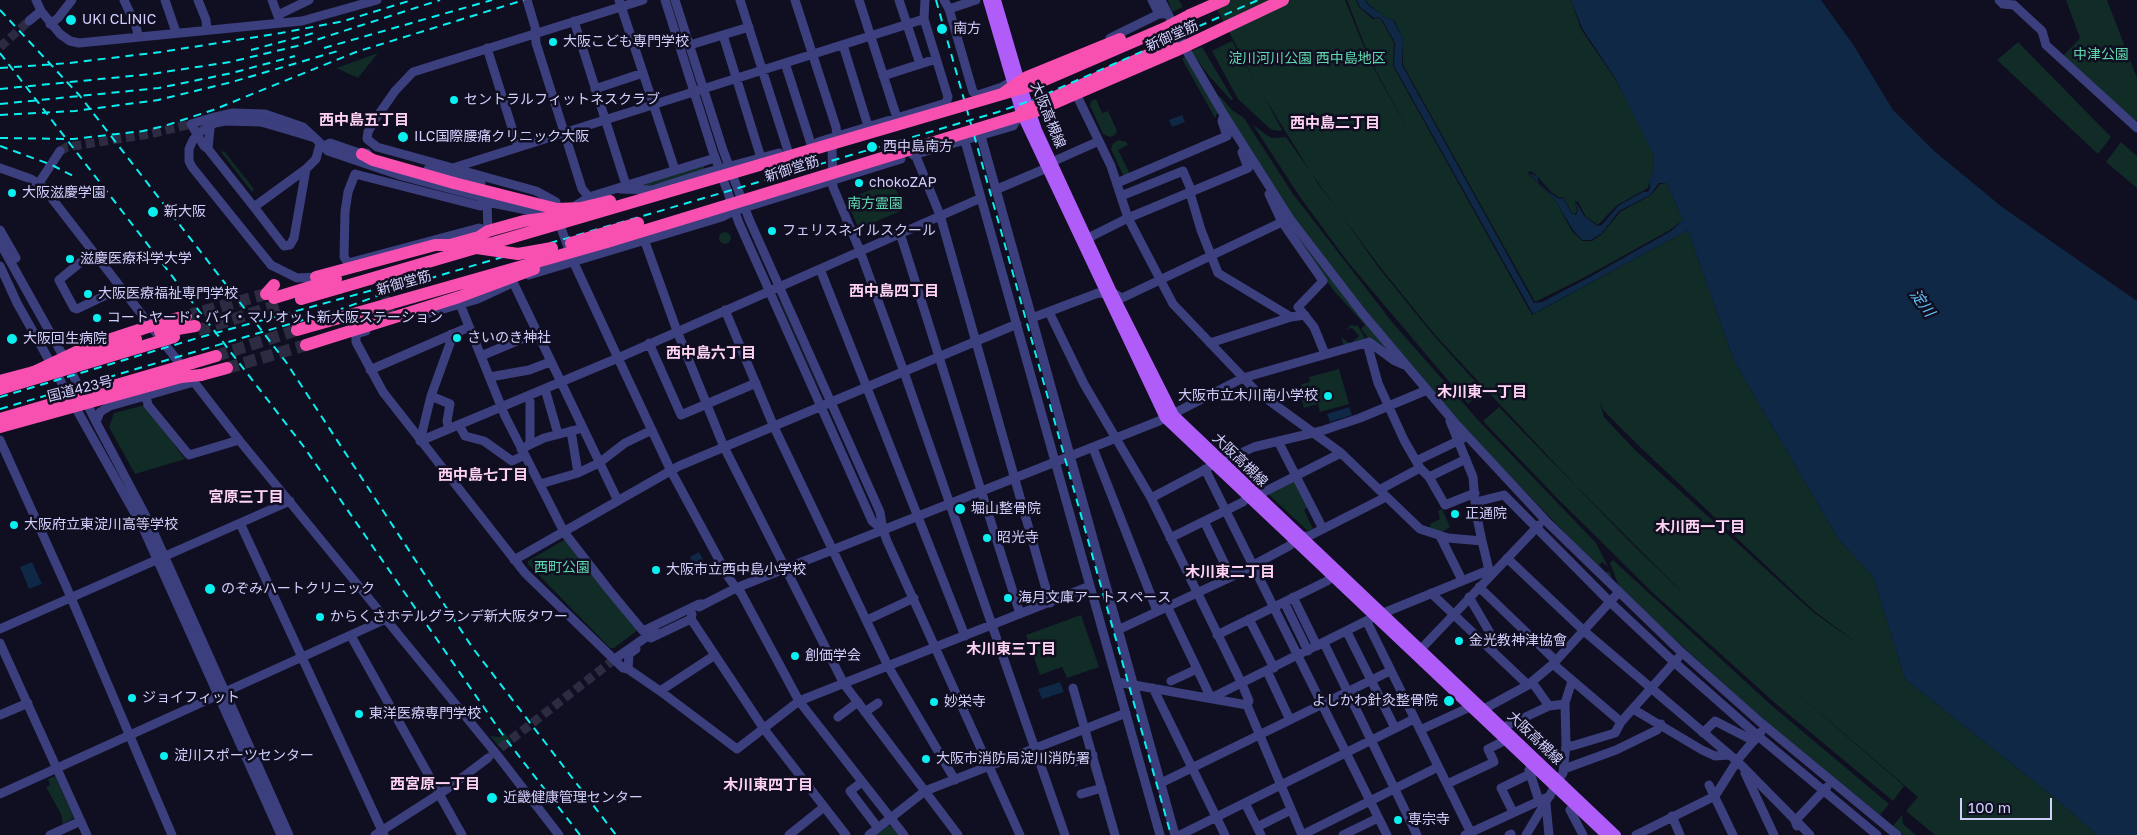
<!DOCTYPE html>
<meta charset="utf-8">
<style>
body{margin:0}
#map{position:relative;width:2137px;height:835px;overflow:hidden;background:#100e21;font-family:"Golos Text",sans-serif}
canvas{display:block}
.scale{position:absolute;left:1960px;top:798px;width:92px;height:22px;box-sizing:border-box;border:2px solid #d1d0fd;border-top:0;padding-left:6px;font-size:15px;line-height:18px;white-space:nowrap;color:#d1d0fd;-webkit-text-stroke:4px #100e21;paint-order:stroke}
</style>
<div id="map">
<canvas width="2137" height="835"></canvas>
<div class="scale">100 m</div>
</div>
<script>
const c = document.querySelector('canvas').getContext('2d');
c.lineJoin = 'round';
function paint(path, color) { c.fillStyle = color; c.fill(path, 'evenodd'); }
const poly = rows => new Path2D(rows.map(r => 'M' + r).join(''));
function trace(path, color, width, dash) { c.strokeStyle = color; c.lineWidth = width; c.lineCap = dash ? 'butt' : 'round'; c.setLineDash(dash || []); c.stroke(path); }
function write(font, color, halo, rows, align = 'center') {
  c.font = font + ' "Golos Text","Noto Sans JP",sans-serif'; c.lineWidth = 5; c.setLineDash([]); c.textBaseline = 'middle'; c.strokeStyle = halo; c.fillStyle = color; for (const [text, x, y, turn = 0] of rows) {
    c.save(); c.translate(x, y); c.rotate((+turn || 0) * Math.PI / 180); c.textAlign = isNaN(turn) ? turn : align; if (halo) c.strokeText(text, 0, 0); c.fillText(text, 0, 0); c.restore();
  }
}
paint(poly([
 [1168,0,1179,0,1183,7,1172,12],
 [1212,0,1345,0,1369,59,1411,137,1370,59,1347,0,1356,0,1359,7,1373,19,1378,18,1382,21,1394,43,1393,66,1532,315,1688,230,1734,361,1839,540,1873,576,1905,679,2055,798,2097,835,1935,835,1906,811,1918,797,1784,682,1904,786,1893,801,1775,703,1652,592,1556,497,1483,421,1499,407,1630,542,1690,600,1575,485,1436,336,1380,267,1317,182,1264,97,1282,130,1280,131,1272,130,1267,126,1238,99,1212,51,1232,41,1255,81],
 [1599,400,1603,410,1639,446,1814,611,1861,646,1813,612,1634,449,1604,417],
 [1366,0,1571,0,1581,29,1615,79,1637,120,1653,154,1654,167,1648,188,1616,206,1598,225,1586,217,1578,202,1575,201,1577,211,1575,214,1572,213,1563,197,1559,198,1551,192,1535,174,1530,171,1528,173,1555,200,1572,231,1582,241,1592,241,1602,234,1620,212,1651,195,1660,184,1667,183,1683,220,1670,230,1587,276,1535,302,1403,65,1403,39,1394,20,1381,16,1382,14,1369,5],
 [2066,0,2107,0,2137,78,2137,120,2134,121,2063,56,2080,38],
 [2018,42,2111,137,2098,154,1997,60],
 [1202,47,1233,99,1231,100,1209,76,1191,51],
 [378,53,358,78,336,68,359,60],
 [1185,57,1218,112,1215,118,1182,59],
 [1220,96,1232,110,1244,118,1293,194,1392,322,1478,420,1596,543,1608,567,1602,562,1599,565,1606,572,1610,572,1613,583,1469,433,1406,362,1284,207,1217,98],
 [1096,99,1102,113,1108,111,1117,131,1115,135,1110,137,1103,134,1090,106,1091,101],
 [1253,125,1271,138,1286,137,1379,268,1435,337,1483,390,1468,404,1347,261,1300,197],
 [1119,140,1126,142,1128,145,1118,150,1130,174,1124,177,1111,149,1113,143],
 [2121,142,2137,156,2137,188,2106,162],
 [224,151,254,189,252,192,221,152],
 [703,164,705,170,645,187,639,187,638,183],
 [892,181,905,209,859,229,846,200],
 [1276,204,1391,353,1368,338,1361,329,1365,325,1334,291,1284,221],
 '719 238a6 6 0 1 1 12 0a6 6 0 1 1-12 0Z',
 [780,302,781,302,820,390,819,389],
 [1351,325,1358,326,1365,338,1344,346,1341,337,1350,344,1359,336,1352,328,1347,329],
 [1339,369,1349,404,1320,412,1318,404,1304,408,1299,390,1302,389,1301,384,1310,382,1309,377],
 [145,405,185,459,135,474,109,427,114,413],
 [1294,478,1308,507,1304,510,1313,529,1308,531,1266,492],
 [1442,509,1450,527,1440,533,1428,528,1431,526,1430,524,1440,519,1438,511],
 [564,540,567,540,638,630,614,648,610,648,528,564,528,561],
 [1613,560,1771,705,1889,804,1880,815,1763,720,1620,589,1610,563],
 [1081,615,1099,667,1067,678,1062,667,1040,675,1026,635],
 [505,733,512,742,505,748,499,747,490,736,500,737],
 [55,776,74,818,63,824,61,814,46,787,50,785,48,779],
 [1902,815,1903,824,1916,835,1903,835,1893,826],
 [888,826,892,827,899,835,876,835]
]), '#112b27');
paint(poly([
 [1357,0,1365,0,1369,6,1382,14,1381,16,1393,20,1403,39,1402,65,1534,303,1542,302,1588,278,1671,231,1683,220,1667,183,1659,183,1650,195,1619,211,1602,233,1591,240,1582,240,1573,230,1555,200,1529,173,1537,176,1539,183,1550,193,1559,199,1563,198,1572,214,1576,215,1578,211,1575,201,1585,217,1598,226,1602,225,1618,206,1643,192,1648,192,1650,188,1650,180,1654,167,1653,154,1615,78,1582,28,1571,0,1821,0,1854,46,1893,110,1933,150,2002,207,2137,301,2137,835,2097,835,2055,798,1905,679,1873,576,1839,540,1734,361,1688,230,1533,314,1394,66,1395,43,1383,21,1378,17,1374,18,1360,7],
 [1182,115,1185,122,1172,127,1169,120],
 [1349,407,1352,415,1330,422,1327,414],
 [699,552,710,573,701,578,690,557],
 [32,562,42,584,29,589,20,567],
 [1060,682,1064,692,1042,699,1038,689]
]), '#0e2845');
trace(poly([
 [0,47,29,21],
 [60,151,67,147,150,134,191,124],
 [373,258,393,321],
 [490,756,616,658]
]), '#2d2b42', 9, [9, 4.5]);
trace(poly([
 [186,316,266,294],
 [198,330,279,305],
 [216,356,297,330],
 [227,368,306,345]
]), '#2d2b42', 12, [12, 6]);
trace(poly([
 [36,0,41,11,60,34,70,41,79,43,302,21,377,0],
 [124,0,136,26,138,35],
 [165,0,176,32],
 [198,0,206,20,207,30],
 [272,0,279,19],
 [527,0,535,27,536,43,582,189,589,197],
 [619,0,675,170],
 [643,0,413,72,395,91,374,121,368,132,367,139,377,147,536,191,556,202,557,217,573,261,618,358,671,471,729,578,736,588,1159,421,1243,378,1369,342,1395,361,1404,365],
 [665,0,713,152,739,223,872,521,883,530],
 [675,0,723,150,749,219,880,512,883,530,887,541,1020,835],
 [740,0,788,151],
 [795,0,836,127,837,136,832,148,833,187,860,251,904,372,1065,835],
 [859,0,897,118],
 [899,0,920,64],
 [944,0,949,9,973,92,978,95,1002,87,1011,82],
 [1152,0,1159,14],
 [1161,0,1186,50,1224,115,1290,219,1363,314,1455,423,1548,523,1678,649,1760,722,1897,835],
 [1999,0,2003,4,2014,5,2042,31,2046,45,2137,128],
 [949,9,976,0],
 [278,15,309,0],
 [29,21,41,11],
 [574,21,626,185],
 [50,24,58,18,72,0],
 [723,35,761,158],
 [1110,38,1159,14,1167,14],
 [690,45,749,27],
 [843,45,868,126],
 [487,48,518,147],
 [785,63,811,144],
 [883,76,936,59],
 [595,89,643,73],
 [1078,98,1111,166,1128,218,1173,304,1256,391,1341,453,1420,529,1448,538,1482,541],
 [292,131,315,138,328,151,402,176,481,197,487,202,552,215],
 [313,136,303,127,265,114,233,113,211,118,208,149,254,207,306,169,316,159,320,144],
 [981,136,1032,318],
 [965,141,1160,835],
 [818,142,946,103,948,97,924,19,925,0],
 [324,146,330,143,362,154,367,153],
 [208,149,204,146,191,124,211,118],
 [915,154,940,215,1050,603],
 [913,155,1013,126,1020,115],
 [1052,162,1099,141],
 [0,168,31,179,43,187,239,440,498,756,559,835],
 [453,168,924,19],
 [428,169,481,183],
 [355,174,480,206,487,202,488,231,479,228,348,263,344,257,345,212,348,192,355,174],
 [39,183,60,151],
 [1117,183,1227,136,1222,121,1223,118],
 [620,189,652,190,708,172,779,153],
 [995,190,1047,168],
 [1190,193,1201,230,1218,273,1291,317],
 [1269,194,1282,222,1323,281,1298,307,1314,327,1325,354],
 [1121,196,1183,171,1192,192],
 [254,207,284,246,290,245,294,238,306,169],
 [572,208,589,197,715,158],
 [0,230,16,258],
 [900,233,1020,614],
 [1088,238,1128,218,1248,168,1242,152],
 [644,239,677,331,724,447,844,684,958,835],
 [0,243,66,361,96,422,150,524,289,835],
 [93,252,59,280,74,308,77,309,121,288],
 [271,265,297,278,316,277],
 [0,266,17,303,143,528,281,835],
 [820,269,965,636],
 [529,275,722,217,734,211,901,159],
 [513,282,618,501],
 [460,304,505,416,564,532,609,590,643,631,699,604,703,604],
 [725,310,774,427,888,666,955,780],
 [1049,312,1084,384,1151,498,1242,684,1249,701,1247,705,1302,835],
 [426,314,478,299,508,285],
 [366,331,356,334,356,342,383,392,525,573,623,668,628,669,660,691,737,749,799,701,1090,586],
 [649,343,681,415,756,383],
 [1210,343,1291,317,1305,315],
 [1367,343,1378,383,1404,440,1420,468,1379,490],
 [481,356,536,333],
 [370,370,469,327],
 [490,377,529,370,550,362],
 [545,389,558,434],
 [146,396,148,405,189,455,239,440],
 [431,396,450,404,447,421,449,429],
 [528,396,530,402,530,444],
 [1450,421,1473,477,1476,513,1482,541,1489,570,1493,571],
 [96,422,100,412,110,406,194,382],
 [459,425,465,436,484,441,512,461,525,455],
 [571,431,578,473],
 [0,440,66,586,172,835],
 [420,441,618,358,981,198],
 [420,441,431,396,452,338,451,334],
 [1278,441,1323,529],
 [1093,448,1157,611],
 [521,449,544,438,583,428],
 [1416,461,1462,439],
 [1221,462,1254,447,1321,431,1360,418,1427,390],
 [1420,468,1429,477,1445,505,1475,493],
 [1205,469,1387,835],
 [1429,477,1466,459],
 [540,484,578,473,599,463,625,443,652,430],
 [1258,497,1262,493,1341,453],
 [1151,498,1208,468],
 [1476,502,1504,495,1610,602,1674,662,1758,736,1877,835],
 [1204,521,1231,577],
 [240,523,384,835],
 [1440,536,1462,580],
 [1170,538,1243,502,1247,497],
 [1507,558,1584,631,1738,762,1810,835],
 [514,560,679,466,1017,324],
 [1479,587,1556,661],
 [1431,593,1528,685],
 [1293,597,1317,646],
 [1469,597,1496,643,1490,649],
 [1284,602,1308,651],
 [1167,606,1211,698],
 [699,607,736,588,741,593,799,701,904,835],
 [691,619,764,729,846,835],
 [1249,619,1274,668],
 [867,620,914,598],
 [1367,622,1472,835],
 [0,629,290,501],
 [1120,629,1231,577,1289,546,1301,536,1309,536,1386,497],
 [1347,632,1395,728],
 [1217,635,1327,581,1332,576],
 [351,636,462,835],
 [651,638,691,619,692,614],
 [0,643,87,835],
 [1324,643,1417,835],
 [1421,649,1539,525],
 [616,658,655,631],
 [1553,664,1621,722,1678,658],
 [628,669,629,654,636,649],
 [1267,671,1290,720],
 [1171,681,1197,669],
 [1117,682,1247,705],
 [1532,682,1549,706],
 [1073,688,1115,835],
 [1153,688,1225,835],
 [660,691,715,655],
 [1211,698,1376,616,1489,570],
 [1633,709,1702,750,1715,756,1728,755],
 [865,712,878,703],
 [0,715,28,703],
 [838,717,858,702],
 [1504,727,1549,706,1565,704],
 [1420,730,1470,707,1484,709,1528,685,1553,664,1619,592],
 [1703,733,1715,721,1754,741],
 [1566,745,1572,746,1615,733,1621,722],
 [1075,762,1093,755],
 [1564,769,1616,750,1657,730,1661,724],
 [1529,770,1539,801],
 [1745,773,1774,835],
 [862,782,850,791,878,828],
 [1161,783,1390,671],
 [1447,784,1494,762,1488,749,1506,740],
 [1709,785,1733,835],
 [0,794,386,619],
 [1081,794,1102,788],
 [1245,803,1261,835],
 [1546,804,1549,835],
 [1574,805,1570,810,1583,835],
 [1513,812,1501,788,1530,774],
 [1672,816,1680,835],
 [1797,826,1795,821,1827,787],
 [1257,827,1291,810],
 [50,835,81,821],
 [375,835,447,789,488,758],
 [789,835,824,807],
 [869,835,925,791,1126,713],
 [1175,835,1032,318,1098,293,1105,294,1112,292,1122,298,1282,222],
 [1180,835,1414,719],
 [1302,835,1438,767],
 [1343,835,1378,818],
 [1465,835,1550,796],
 [1509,835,1511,834],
 [1526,835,1563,773,1566,745,1565,703,1572,681],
 [1636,835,1715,796,1739,758,1761,732]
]), '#3b3f7e', 9);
trace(poly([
 [988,0,1021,113,1165,418,1606,835],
 [996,0,1020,82,1037,130,1112,292,1174,415,1616,835]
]), '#af5cf8', 10);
trace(poly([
 [1190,15,1224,0],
 [1005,92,1027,77,1120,39],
 [1022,112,1172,44],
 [362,154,373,160,454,183],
 [450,245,479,237,488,231,524,221,578,214],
 [266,294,274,285],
 [274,298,336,279],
 [301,299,339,288],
 [163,322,186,316],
 [160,332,195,326],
 [72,359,136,339],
 [192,363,216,356],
 [201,375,227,368],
 [0,381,41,370],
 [0,427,181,377]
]), '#f850b1', 12);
trace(poly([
 [936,0,1171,835],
 [0,10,80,96,286,362,472,647,616,835],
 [324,48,492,0],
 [251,50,314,33],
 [0,53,304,447,505,738,580,835],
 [0,68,69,63,161,52,281,33,344,21,412,0],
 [0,89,151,74,230,62,297,46,440,0],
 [0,104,159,88,232,73,295,56],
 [0,115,75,111,158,100,232,82,338,51],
 [0,138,73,139,143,131,164,126,213,110,356,52,524,0],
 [0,146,52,165,75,177],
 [0,397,201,337,384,287],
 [0,409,344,308,407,285,998,112,1035,99,1258,0]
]), '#0aeff0', 2, [8, 6]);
trace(poly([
 [271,265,192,167,189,161,189,149,193,140,200,132,215,123,225,121,261,122,292,131]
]), '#3b3f7e', 9);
trace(poly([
 [454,183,557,209,581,208,610,201],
 [571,243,638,223],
 [316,277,435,245,456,245,518,254,552,248],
 [339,288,1033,85,1165,28,1190,15],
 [297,330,607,242,1036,111,1175,51,1283,0],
 [306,345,459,297,534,269],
 [32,373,87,347,163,322],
 [181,377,201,375],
 [0,389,174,337],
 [0,419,192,363]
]), '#f850b1', 12);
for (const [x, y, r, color] of [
 [71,20,6,"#0aeff0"],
 [942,29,6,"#0aeff0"],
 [553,42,5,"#0aeff0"],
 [454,100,5,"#0aeff0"],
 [403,137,6,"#0aeff0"],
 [872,147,6,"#0aeff0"],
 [859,183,5,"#0aeff0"],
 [12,193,5,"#0aeff0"],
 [153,212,6,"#0aeff0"],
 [772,231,5,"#0aeff0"],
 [70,259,5,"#0aeff0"],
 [88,294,5,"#0aeff0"],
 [97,318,5,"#0aeff0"],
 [457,338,5,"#0aeff0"],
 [12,339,6,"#0aeff0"],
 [1328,396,5,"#0aeff0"],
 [960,509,6,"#0aeff0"],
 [1455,514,5,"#0aeff0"],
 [14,525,5,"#0aeff0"],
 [987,538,5,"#0aeff0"],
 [656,570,5,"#0aeff0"],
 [210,589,6,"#0aeff0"],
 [1008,598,5,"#0aeff0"],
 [320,617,5,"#0aeff0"],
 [1459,641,5,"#0aeff0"],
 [795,656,5,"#0aeff0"],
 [132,698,5,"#0aeff0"],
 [1449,701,6,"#0aeff0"],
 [934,702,5,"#0aeff0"],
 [359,714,5,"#0aeff0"],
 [164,756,5,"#0aeff0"],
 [926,759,5,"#0aeff0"],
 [492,798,6,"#0aeff0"],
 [1398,820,5,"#0aeff0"]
]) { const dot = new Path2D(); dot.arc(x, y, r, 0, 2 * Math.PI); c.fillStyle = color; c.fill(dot); trace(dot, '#100e21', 2); }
write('14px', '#d1d0fd', '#100e21', [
 ["UKI CLINIC",82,20],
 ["南方",953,29],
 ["大阪こども専門学校",563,42],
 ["セントラルフィットネスクラブ",464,100],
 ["ILC国際腰痛クリニック大阪",414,137],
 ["西中島南方",883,147],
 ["chokoZAP",869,183],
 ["大阪滋慶学園",22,193],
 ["新大阪",164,212],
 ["フェリスネイルスクール",782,231],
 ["滋慶医療科学大学",80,259],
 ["大阪医療福祉専門学校",98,294],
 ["コートヤード・バイ・マリオット新大阪ステーション",107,318],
 ["さいのき神社",467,338],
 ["大阪回生病院",23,339],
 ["大阪市立木川南小学校",1318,396,"right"],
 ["堀山整骨院",971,509],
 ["正通院",1465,514],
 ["大阪府立東淀川高等学校",24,525],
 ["昭光寺",997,538],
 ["大阪市立西中島小学校",666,570],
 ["のぞみハートクリニック",221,589],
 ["海月文庫アートスペース",1018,598],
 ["からくさホテルグランデ新大阪タワー",330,617],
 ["金光教神津協會",1469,641],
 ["創価学会",805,656],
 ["ジョイフィット",142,698],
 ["よしかわ針灸整骨院",1438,701,"right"],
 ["妙栄寺",944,702],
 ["東洋医療専門学校",369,714],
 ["淀川スポーツセンター",174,756],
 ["大阪市消防局淀川消防署",936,759],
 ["近畿健康管理センター",503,798],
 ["専宗寺",1408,820]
], 'left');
write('14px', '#d1d0fd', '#100e21', [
 ["新御堂筋",1172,36,-24],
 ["大阪高槻線",1048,115,68],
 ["新御堂筋",792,169,-18],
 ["新御堂筋",404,283,-16],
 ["国道423号",80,389,-14],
 ["大阪高槻線",1240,460,44],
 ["大阪高槻線",1535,738,44]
]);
write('14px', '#5fdaaf', '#100e21', [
 ["中津公園",2101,55],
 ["淀川河川公園 西中島地区",1307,59],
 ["南方霊園",875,204],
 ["西町公園",562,568]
]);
write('bold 15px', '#fdd2f2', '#100e21', [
 ["西中島五丁目",364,120],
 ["西中島二丁目",1335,123],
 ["西中島四丁目",894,291],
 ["西中島六丁目",711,353],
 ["木川東一丁目",1482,392],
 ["西中島七丁目",483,475],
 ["宮原三丁目",246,497],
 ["木川西一丁目",1700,527],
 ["木川東二丁目",1230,572],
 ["木川東三丁目",1011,649],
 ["西宮原一丁目",435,784],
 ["木川東四丁目",768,785]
]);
write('italic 15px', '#62c2f9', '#100e21', [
 ["淀川",1922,303,54]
]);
</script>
